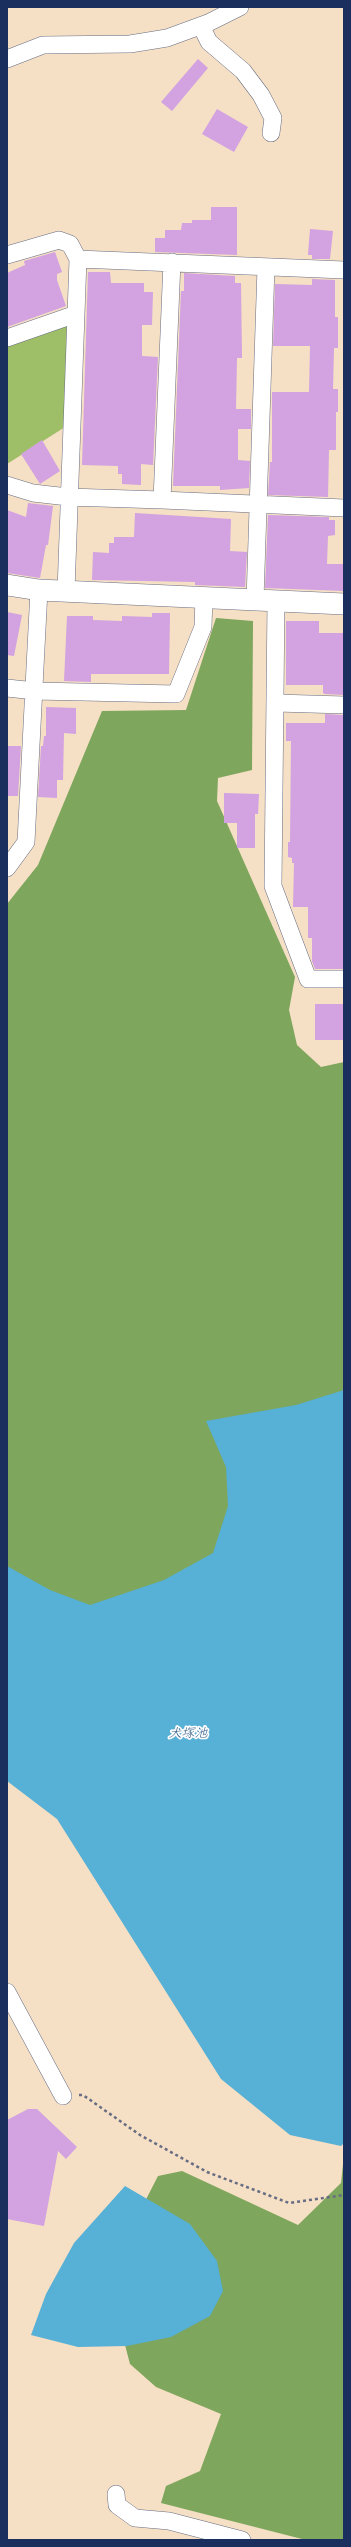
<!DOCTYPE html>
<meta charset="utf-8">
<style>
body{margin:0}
#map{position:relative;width:351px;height:2547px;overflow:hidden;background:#f5dfc5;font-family:"Gochi Hand",sans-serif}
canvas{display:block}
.frame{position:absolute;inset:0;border:8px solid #1b2f5e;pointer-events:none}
</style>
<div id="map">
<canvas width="351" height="2547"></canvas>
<div class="frame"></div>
</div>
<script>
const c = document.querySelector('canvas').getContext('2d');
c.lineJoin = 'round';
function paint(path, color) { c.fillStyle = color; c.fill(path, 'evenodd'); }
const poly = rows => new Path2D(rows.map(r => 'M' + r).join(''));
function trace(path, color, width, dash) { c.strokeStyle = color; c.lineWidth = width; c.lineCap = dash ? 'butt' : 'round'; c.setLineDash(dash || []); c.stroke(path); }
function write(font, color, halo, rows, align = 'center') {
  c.font = font + ' "Gochi Hand","Klee One",sans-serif'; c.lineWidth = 3.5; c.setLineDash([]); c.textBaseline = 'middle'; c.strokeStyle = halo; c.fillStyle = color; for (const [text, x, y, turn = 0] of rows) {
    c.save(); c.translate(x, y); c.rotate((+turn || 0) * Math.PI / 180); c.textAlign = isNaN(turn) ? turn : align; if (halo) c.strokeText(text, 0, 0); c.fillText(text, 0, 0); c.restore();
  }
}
paint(poly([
 [67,322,65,427,7,464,7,346]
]), '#9ebf68');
paint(poly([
 [216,618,253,621,252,770,218,778,217,801,295,977,289,1010,297,1045,321,1067,344,1062,344,1462,249,1574,87,1644,7,1604,7,904,38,865,102,711,186,710],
 [344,2155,344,2540,306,2540,161,2503,166,2486,200,2471,221,2414,156,2387,130,2364,119,2322,137,2217,158,2176,182,2171,298,2225,341,2183]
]), '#7ea65c');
paint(poly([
 [344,1390,344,2143,341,2146,290,2135,221,2079,57,1819,7,1781,7,1566,50,1590,90,1605,164,1580,213,1553,228,1506,226,1467,206,1421,296,1405],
 [125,2186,190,2224,217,2261,223,2291,210,2316,171,2337,127,2346,78,2347,31,2335,46,2294,74,2243]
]), '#57b0d5');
paint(poly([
 [198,59,208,68,172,111,161,102],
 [217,109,248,127,234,152,202,134],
 [211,207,237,207,237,255,155,252,155,238,165,238,165,230,181,230,182,223,192,223,192,220,211,220],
 [310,229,333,231,330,259,312,259,312,255,308,255],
 [55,252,62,272,57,274,57,280,66,306,7,327,7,273,25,265,24,261],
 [88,272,110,272,111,283,144,283,144,292,153,292,152,325,142,325,142,356,158,357,153,465,141,464,141,485,122,484,122,474,118,474,118,466,82,465],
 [184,273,235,276,235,283,241,283,242,358,237,358,236,409,251,409,251,429,238,429,238,460,250,461,249,488,220,490,220,486,173,486,181,291,184,291],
 [312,279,335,280,335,317,338,317,338,348,334,348,333,389,338,389,338,412,336,412,336,450,329,450,328,497,268,495,270,462,272,462,272,392,309,392,310,346,273,346,275,284,312,285],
 [42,440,60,471,40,484,21,454],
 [28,503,53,506,48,545,46,545,40,578,7,573,7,510,26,517],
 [135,513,231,519,230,551,247,552,245,587,195,585,195,582,92,580,93,552,109,553,109,543,114,543,114,537,134,537],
 [268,515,329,517,329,520,335,520,335,535,328,536,327,564,344,564,344,591,265,588],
 [7,612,22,615,14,656,7,655],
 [152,613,170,613,169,674,91,674,91,682,64,681,67,616,93,616,93,620,122,621,122,616,152,617],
 [286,621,319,621,319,633,344,633,344,695,325,694,323,693,323,685,286,685],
 [46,707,76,708,76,734,64,733,63,780,57,780,57,798,38,797,41,746,43,746,44,736,46,736],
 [325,714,344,715,344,969,315,969,312,961,312,938,308,938,308,907,293,907,294,863,292,863,292,858,288,857,288,842,290,842,291,741,286,741,286,723,325,723],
 [7,746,21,746,18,796,7,796],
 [224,793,259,794,258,814,255,814,255,848,237,848,237,823,224,823],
 [315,1004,344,1004,344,1040,315,1040],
 [28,2109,37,2109,77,2147,66,2159,58,2151,44,2226,7,2219,7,2120]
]), '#d2a2e1');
const minor = poly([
 [201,26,209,42,243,71,261,95,273,118,271,133],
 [7,59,43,45,130,44,167,38,208,23,240,7],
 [7,255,59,240,70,244,78,259,66,591],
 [78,259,344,270],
 [7,338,76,314],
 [7,485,33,493,68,497,162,500,172,262],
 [162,500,344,508],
 [255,600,266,267],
 [276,601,273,886,308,979,344,979],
 [7,688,35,691,176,694,203,627,204,597],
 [276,703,344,705],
 [7,868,26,842,39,590],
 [7,1992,63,2096],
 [116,2494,117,2505,135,2518,169,2521,242,2540]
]);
const tertiary = poly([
 [7,585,39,590,344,604]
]);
trace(minor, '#676d82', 18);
trace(tertiary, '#676d82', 22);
trace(poly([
 [79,2095,83,2095,140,2135,207,2172,289,2203,344,2195]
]), '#676d82', 2.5, [3, 3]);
trace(minor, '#fff', 17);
trace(tertiary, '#fff', 21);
write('italic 13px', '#305c88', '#fff', [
 ["犬塚池",188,1735]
]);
</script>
